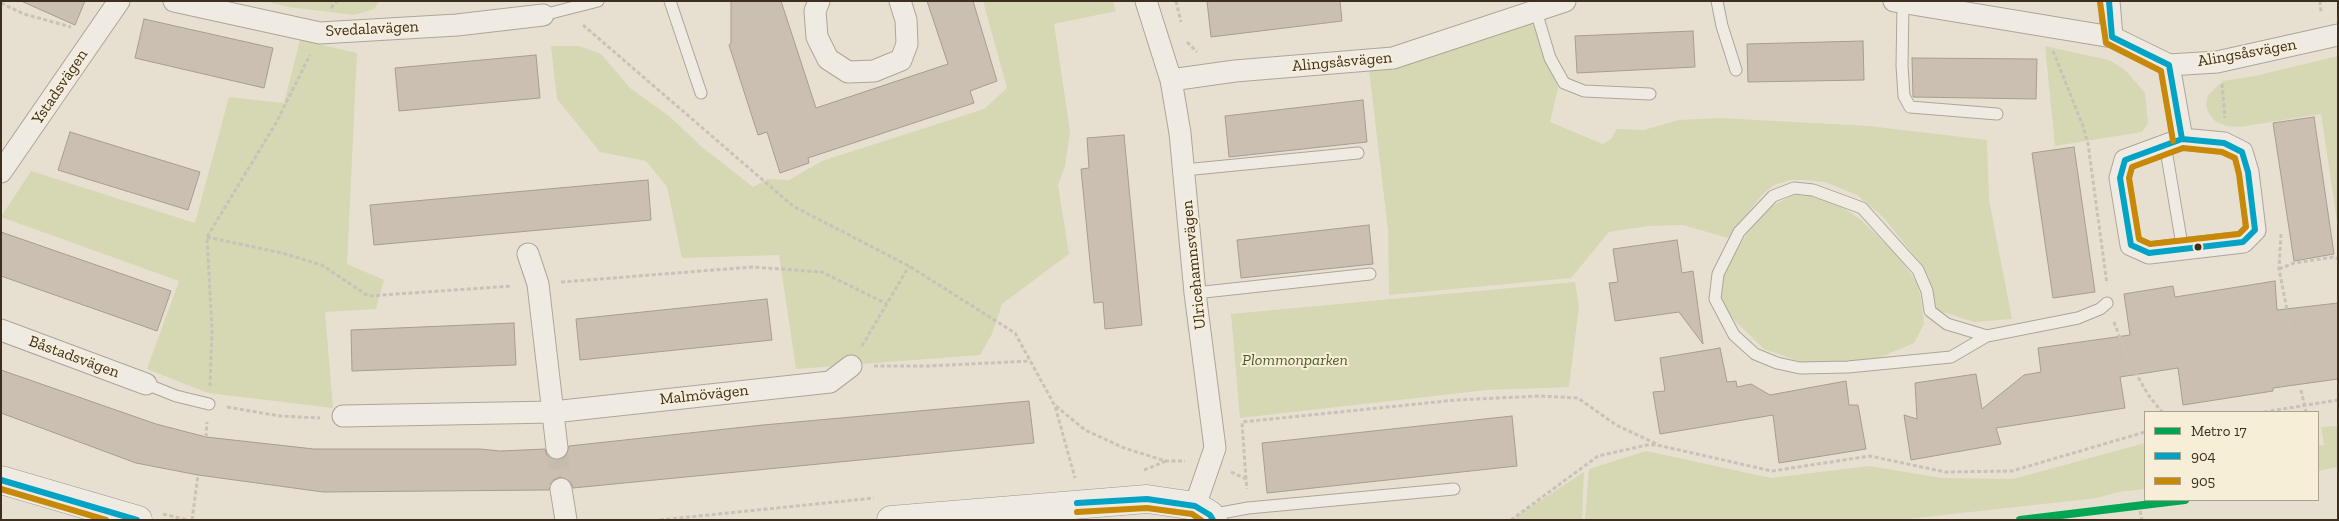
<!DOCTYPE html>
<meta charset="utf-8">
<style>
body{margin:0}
#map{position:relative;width:2339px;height:521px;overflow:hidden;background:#e7e0d1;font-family:"Zilla Slab",serif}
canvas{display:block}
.frame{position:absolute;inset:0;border:2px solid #3d2e20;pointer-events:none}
.legend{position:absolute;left:2144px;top:411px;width:175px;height:90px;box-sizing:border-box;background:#f7eed8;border:1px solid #ada18e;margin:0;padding:6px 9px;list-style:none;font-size:15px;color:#3d2e20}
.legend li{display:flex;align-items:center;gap:10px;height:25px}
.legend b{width:25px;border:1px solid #ada18e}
</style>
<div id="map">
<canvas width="2339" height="521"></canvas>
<div class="frame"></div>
<ul class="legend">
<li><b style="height:6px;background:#00a651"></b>Metro 17</li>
<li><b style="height:6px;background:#03a3c5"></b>904</li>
<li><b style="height:6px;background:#c88808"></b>905</li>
</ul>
</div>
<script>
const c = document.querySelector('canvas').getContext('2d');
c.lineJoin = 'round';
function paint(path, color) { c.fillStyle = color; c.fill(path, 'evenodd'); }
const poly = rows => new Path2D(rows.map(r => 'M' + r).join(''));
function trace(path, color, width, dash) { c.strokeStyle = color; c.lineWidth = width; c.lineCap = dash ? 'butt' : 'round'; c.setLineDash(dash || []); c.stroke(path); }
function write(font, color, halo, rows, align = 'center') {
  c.font = font + ' "Zilla Slab",serif'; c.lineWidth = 4; c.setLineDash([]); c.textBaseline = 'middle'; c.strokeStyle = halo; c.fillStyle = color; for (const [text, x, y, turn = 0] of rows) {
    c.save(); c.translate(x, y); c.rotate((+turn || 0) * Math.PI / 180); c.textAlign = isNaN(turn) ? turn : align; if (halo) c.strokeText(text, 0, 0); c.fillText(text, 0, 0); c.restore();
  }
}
paint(poly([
 [266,1,380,1,374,9,354,15,288,7],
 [983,1,1113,1,1116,11,1054,24,1070,131,1065,166,1058,185,1069,254,1002,304,992,334,980,355,796,369,779,255,682,258,667,187,646,161,600,152,557,99,551,46,579,46,601,54,630,88,669,116,702,147,753,187,768,179,789,180,822,161,984,109,1007,88],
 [1536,12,1558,88,1550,122,1603,144,1611,139,1617,129,1644,130,1679,120,1720,118,1869,126,1987,140,1989,200,2012,319,1974,322,1937,310,1929,278,1921,264,1883,217,1857,195,1825,182,1803,180,1790,180,1774,185,1762,195,1728,238,1683,225,1648,226,1609,232,1571,278,1389,295,1388,230,1368,61],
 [300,40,357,53,347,264,384,280,376,309,325,312,333,408,208,393,147,369,179,281,1,217,31,171,195,223,229,97,284,103],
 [2045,46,2109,60,2125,70,2145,93,2148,123,2142,132,2055,146],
 [2338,56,2338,228,2321,114,2240,127,2226,126,2215,121,2208,112,2206,104,2208,95,2223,81,2255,76],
 [1793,195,1810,196,1836,203,1860,219,1899,257,1917,283,1921,299,1924,324,1914,343,1874,360,1801,362,1764,349,1728,314,1720,297,1723,273,1748,232,1772,206],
 [1575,282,1579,306,1569,387,1487,390,1240,418,1231,314],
 [2338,426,2338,467,2318,471,2318,446,2324,445,2321,427],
 [2145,443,2145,489,2118,492,2097,498,1898,520,1585,520,1589,469,1646,451,1771,478,1869,466,1942,478,2013,479],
 [1584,472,1582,520,1511,520]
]), '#d6d7b3');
const building = poly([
 [21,1,85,1,75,25,21,1],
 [731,1,781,1,816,108,948,64,927,1,973,1,997,81,970,91,974,103,808,158,809,163,780,173,767,132,758,135,729,45,731,43,731,1],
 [1207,1,1340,1,1342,21,1211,37,1207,1],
 [144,19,273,48,264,88,135,58,144,19],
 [1693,31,1695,67,1577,73,1575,36,1693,31],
 [1863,41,1864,80,1748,82,1747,44,1863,41],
 [536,55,540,98,399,111,395,68,536,55],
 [1912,58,2037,59,2036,99,1913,97,1912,58],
 [1363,100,1367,142,1229,157,1225,116,1363,100],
 [2314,117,2334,254,2294,261,2273,123,2314,117],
 [70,132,200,172,188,210,58,170,70,132],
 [1124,135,1142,325,1105,329,1103,302,1094,303,1081,169,1089,168,1087,138,1124,135],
 [2074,147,2095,292,2053,298,2032,153,2074,147],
 [648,180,651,220,374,245,370,205,648,180],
 [1369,225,1373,264,1241,278,1237,240,1369,225],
 [1,232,171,291,157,331,1,276,1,232],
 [1677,240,1682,273,1693,271,1703,344,1679,312,1615,321,1609,283,1618,282,1613,249,1677,240],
 [2275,281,2277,310,2338,303,2338,379,2273,388,2273,391,2183,405,2178,368,2120,377,2125,408,1996,428,2001,444,1911,460,1904,415,1917,419,1915,383,1976,374,1982,409,2024,375,2041,372,2038,348,2130,335,2124,294,2173,286,2175,297,2275,281],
 [767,299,772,340,580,360,576,319,767,299],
 [514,323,516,365,352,371,351,330,514,323],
 [1720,348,1727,382,1736,381,1737,387,1751,384,1770,395,1846,381,1849,405,1858,405,1866,449,1779,463,1773,415,1660,434,1653,392,1665,391,1660,358,1720,348],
 [1,370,156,424,206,437,314,449,480,449,500,451,545,449,547,456,558,460,565,458,569,446,763,425,1029,401,1034,443,573,488,570,481,560,477,553,480,549,490,544,490,323,492,198,475,136,463,1,413,1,370],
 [1512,416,1517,466,1267,493,1262,443,1512,416]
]);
paint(building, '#cbbfb2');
trace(building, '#a89c90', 1);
trace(poly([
 [557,448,561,489]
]), '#c5bcae', 21, [21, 11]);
const lane = poly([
 [670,1,701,93],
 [1717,1,1722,26,1736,70],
 [1903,3,1902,66,1904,96,1910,107,1997,114],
 [1536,11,1550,58,1564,83,1584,91,1650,94],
 [543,15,598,1],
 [2165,144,2183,251],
 [1184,170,1358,153],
 [1195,293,1370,274],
 [1987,336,1947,324,1930,311,1927,291,1918,270,1862,208,1813,190,1794,188,1773,196,1739,232,1718,274,1715,299,1734,335,1755,354,1777,363,1800,368,1848,367,1951,357,1987,336,2078,318,2100,309,2107,303],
 [146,384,176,396,209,404],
 [1210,515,1248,508,1454,489]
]);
const street = poly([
 [174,1,320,33,457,25,543,15],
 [819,1,815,11,817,37,828,59,848,72,874,71,901,60,907,44,906,20,900,1],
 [1146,1,1171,80,1180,133,1195,293,1215,448,1195,506],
 [1894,1,2112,37,2169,65,2217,62,2338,35],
 [2109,1,2112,37],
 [2169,65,2182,139],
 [1171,80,1235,71,1393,58,1565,1],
 [2182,139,2224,143,2242,152,2248,172,2255,230,2243,242,2149,253,2131,245,2120,178,2125,160,2182,139],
 [1,172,119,1],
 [528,254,538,284,557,448],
 [1,330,146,384],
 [343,416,553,412,830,382,851,366],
 [561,489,566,520]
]);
const secondary = poly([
 [1,480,138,520],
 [891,520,1147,499,1195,506,1210,515,1213,520]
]);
trace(lane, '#ada599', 13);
trace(street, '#ada599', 23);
trace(secondary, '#9c958a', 29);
trace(poly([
 [1176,1,1181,22],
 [2320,1,2321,13],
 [1,3,24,14,71,27],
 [331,8,337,1],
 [583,25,793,206,909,266,1015,333,1055,406,1075,478],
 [1187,42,1197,52],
 [2053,51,2083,126,2088,144,2107,284],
 [2222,84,2225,118],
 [2281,234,2279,269,2291,331],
 [207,237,282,253,322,265,368,296,512,286],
 [2279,269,2294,263,2334,257,2338,259],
 [561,282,753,267,822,272,887,304],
 [2114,322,2128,359],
 [862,346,909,266],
 [874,366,928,366,1030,361],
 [2135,372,2149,396,2162,412],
 [210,386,212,331,207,237,276,123,310,55],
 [2301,390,2306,412],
 [1056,406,1085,430,1124,448,1166,461,1185,461],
 [227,407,280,416,320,418],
 [2264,412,2338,400],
 [206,437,207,422],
 [1144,470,1166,461],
 [1231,472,1246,479,1247,489],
 [1246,479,1242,422,1456,400,1540,396,1578,398,1616,425,1657,444],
 [2140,511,2142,520],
 [163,514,187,520],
 [192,520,198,475],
 [660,520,874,498],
 [1511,520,1598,456,1647,445,1657,445,1772,471,1870,456,1945,472,2012,471,2145,432]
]), '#c8c2b9', 3, [4, 2.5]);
trace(lane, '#efebe3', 11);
trace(street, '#efebe3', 21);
trace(secondary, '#efebe3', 28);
trace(poly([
 [2109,1,2112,37,2169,65,2182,139],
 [2182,139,2224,143,2242,152,2248,172,2255,230,2243,242,2149,253,2131,245,2120,178,2125,160,2182,139],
 [1,480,137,520],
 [1077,503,1147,499,1195,506,1210,515,1213,520]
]), '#03a3c5', 6);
trace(poly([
 [2100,2,2106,43,2161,71,2173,141],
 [2183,148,2222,152,2235,158,2239,174,2246,227,2239,234,2150,244,2139,239,2129,178,2132,167,2183,148],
 [1,489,106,520],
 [1077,512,1147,508,1192,514,1201,520]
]), '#c88808', 6);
trace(poly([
 [2020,520,2185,500]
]), '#00a651', 8);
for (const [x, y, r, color] of [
 [2198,247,4.5,"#3d2e20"]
]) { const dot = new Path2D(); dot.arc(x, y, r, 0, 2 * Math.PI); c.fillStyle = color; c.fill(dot); trace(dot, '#f7eed8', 2); }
write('16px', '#3d2e20', '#f7eed8', [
 ["Svedalavägen",372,29,-3],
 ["Alingsåsvägen",2247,53,-10],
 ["Alingsåsvägen",1342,62,-5],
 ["Ystadsvägen",60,87,-56],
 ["Ulricehamnsvägen",1194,265,-96],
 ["Båstadsvägen",74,357,20],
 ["Malmövägen",704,395,-6]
]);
write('italic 16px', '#4d5a26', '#f7eed8', [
 ["Plommonparken",1295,360]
]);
</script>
